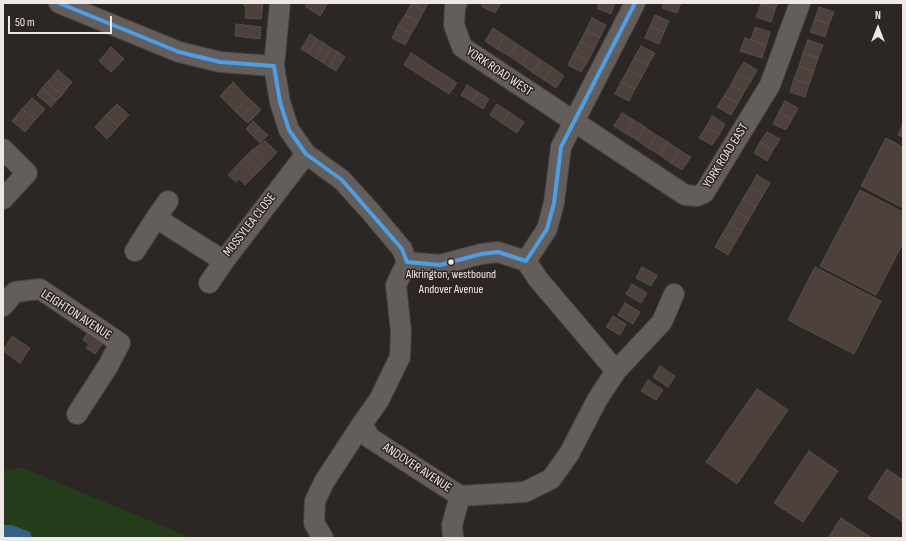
<!DOCTYPE html>
<style>
body{margin:0}
#map{position:relative;width:906px;height:541px;overflow:hidden;background:#2c2624;font-family:"Sofia Sans Condensed",sans-serif}
canvas{display:block}
.frame{position:absolute;inset:0;border:4px solid #efe7e4;pointer-events:none}
.north{position:absolute;left:858px;top:8px;width:40px;height:40px;-webkit-text-stroke:3px #2f2520;paint-order:stroke;rotate:0deg;font-size:11px;font-weight:700;line-height:16px;text-align:center;color:#efe7e4}
.north::after{content:'';display:block;margin:auto;width:14px;height:18px;background:#efe7e4;clip-path:polygon(50% 0,100% 100%,50% 72%,0 100%)}
.scale{position:absolute;left:8px;top:16px;width:104px;height:18px;box-sizing:border-box;border:2px solid #efe7e4;border-top:0;padding-left:5px;font-size:12px;line-height:14px;white-space:nowrap;color:#efe7e4;-webkit-text-stroke:3px #2f2520;paint-order:stroke}
</style>
<div id="map">
<canvas width="906" height="541"></canvas>
<div class="frame"></div>
<div class="north">N</div>
<div class="scale">50 m</div>
</div>
<script>
const c = document.querySelector('canvas').getContext('2d');
c.lineJoin = 'round';
function paint(path, color) { c.fillStyle = color; c.fill(path, 'evenodd'); }
const poly = rows => new Path2D(rows.map(r => 'M' + r).join(''));
function trace(path, color, width, dash) { c.strokeStyle = color; c.lineWidth = width; c.lineCap = dash ? 'butt' : 'round'; c.setLineDash(dash || []); c.stroke(path); }
function write(font, color, halo, rows, align = 'center') {
  c.font = font + ' "Sofia Sans Condensed",sans-serif'; c.lineWidth = 3; c.setLineDash([]); c.textBaseline = 'middle'; c.strokeStyle = halo; c.fillStyle = color; for (const [text, x, y, turn = 0] of rows) {
    c.save(); c.translate(x, y); c.rotate((+turn || 0) * Math.PI / 180); c.textAlign = isNaN(turn) ? turn : align; if (halo) c.strokeText(text, 0, 0); c.fillText(text, 0, 0); c.restore();
  }
}
paint(poly([
 [23,468,187,536,190,538,3,538,3,470]
]), '#253c1a');
paint(poly([
 [3,525,12,525,30,532,32,538,3,538]
]), '#326184');
const building = poly([
 [244,3,263,3,261,19,245,18,246,6,244,6,244,3],
 [307,3,328,3,320,16,305,6,307,3],
 [412,3,428,3,424,11,412,3],
 [483,3,501,3,495,13,481,6,483,3],
 [599,3,615,3,611,14,597,8,599,3],
 [664,3,681,3,677,13,662,8,664,3],
 [761,3,778,3,775,9,761,3],
 [411,4,424,11,418,22,405,15,411,4],
 [761,4,775,9,771,22,756,17,761,4],
 [819,7,834,12,829,24,815,19,819,7],
 [405,15,418,22,411,34,398,26,405,15],
 [655,15,669,21,664,32,650,26,655,15],
 [592,18,606,25,600,37,586,30,592,18],
 [815,19,829,24,825,37,810,32,815,19],
 [236,24,261,27,260,39,235,36,236,24],
 [398,26,411,34,405,45,392,38,398,26],
 [650,26,664,32,659,44,645,38,650,26],
 [755,27,770,32,766,45,751,40,755,27],
 [493,28,505,36,497,49,485,41,493,28],
 [586,30,600,37,594,49,580,42,586,30],
 [310,34,317,39,308,53,301,49,310,34],
 [505,36,517,44,509,56,497,49,505,36],
 [745,38,766,45,762,58,740,51,745,38],
 [317,39,324,43,315,58,308,53,317,39],
 [808,40,823,45,818,58,803,53,808,40],
 [580,42,594,49,588,61,574,53,580,42],
 [324,43,331,48,322,62,315,58,324,43],
 [517,44,529,52,521,64,509,56,517,44],
 [641,46,655,53,648,65,634,58,641,46],
 [111,47,124,59,111,72,99,61,111,47],
 [331,48,338,52,329,67,322,62,331,48],
 [338,52,345,57,336,71,329,67,338,52],
 [529,52,541,60,532,72,521,64,529,52],
 [411,53,457,83,449,94,404,65,411,53],
 [574,53,588,61,581,72,568,65,574,53],
 [803,53,818,58,814,71,799,66,803,53],
 [634,58,648,65,642,77,628,70,634,58],
 [541,60,553,68,544,80,532,72,541,60],
 [744,62,757,70,751,81,737,73,744,62],
 [799,66,814,71,809,84,794,79,799,66],
 [553,68,564,76,556,88,544,80,553,68],
 [58,70,72,82,67,88,53,76,58,70],
 [628,70,642,77,635,89,621,82,628,70],
 [737,73,751,81,744,92,731,85,737,73],
 [53,76,67,88,62,95,47,82,53,76],
 [794,79,809,84,805,97,790,92,794,79],
 [47,82,62,95,56,101,42,88,47,82],
 [233,82,248,98,235,111,220,96,233,82],
 [621,82,635,89,629,101,615,94,621,82],
 [467,85,478,92,472,102,461,95,467,85],
 [731,85,744,92,738,103,724,96,731,85],
 [42,88,56,101,51,107,37,95,42,88],
 [478,92,489,99,483,109,472,102,478,92],
 [724,96,738,103,731,115,717,107,724,96],
 [32,98,45,109,35,120,22,109,32,98],
 [248,98,255,104,241,117,235,111,248,98],
 [785,101,798,108,792,119,779,112,785,101],
 [117,104,129,115,118,127,106,115,117,104],
 [255,104,261,110,248,123,241,117,255,104],
 [497,104,509,112,502,123,490,115,497,104],
 [22,109,35,120,25,132,12,121,22,109],
 [509,112,524,122,517,133,502,123,509,112],
 [779,112,792,119,786,130,773,124,779,112],
 [622,113,634,120,625,133,614,126,622,113],
 [106,115,118,127,107,139,95,127,106,115],
 [712,116,725,124,719,135,706,127,712,116],
 [634,120,645,127,637,140,625,133,634,120],
 [253,121,260,128,253,136,246,129,253,121],
 [903,124,903,137,898,135,903,124],
 [645,127,656,135,648,148,637,140,645,127],
 [706,127,719,135,712,145,699,138,706,127],
 [260,128,268,135,260,143,253,136,260,128],
 [767,132,780,139,773,150,760,142,767,132],
 [656,135,668,142,660,155,648,148,656,135],
 [886,138,903,147,903,208,861,186,886,138],
 [265,141,277,152,266,164,252,150,265,141],
 [668,142,679,150,671,163,660,155,668,142],
 [760,142,773,150,767,161,754,153,760,142],
 [252,150,266,164,260,170,246,156,252,150],
 [679,150,691,157,682,170,671,163,679,150],
 [246,156,260,170,254,176,240,162,246,156],
 [240,162,254,176,245,185,239,179,236,182,228,175,240,162],
 [757,175,770,183,763,195,750,187,757,175],
 [750,187,763,195,756,207,743,199,750,187],
 [860,190,903,212,903,243,876,295,820,266,860,190],
 [743,199,756,207,749,219,736,211,743,199],
 [736,211,749,219,742,231,729,223,736,211],
 [729,223,742,231,735,243,722,235,729,223],
 [722,235,735,243,728,255,715,247,722,235],
 [642,267,657,275,651,286,636,278,642,267],
 [815,267,881,301,854,354,788,320,815,267],
 [632,284,647,293,641,303,626,294,632,284],
 [625,303,640,312,633,324,618,315,625,303],
 [613,316,626,324,620,335,606,327,613,316],
 [89,330,105,340,95,354,86,348,89,344,83,340,89,330],
 [12,336,30,348,20,363,3,351,12,336],
 [660,366,675,376,668,387,653,377,660,366],
 [648,380,663,390,656,400,641,391,648,380],
 [757,389,788,410,737,484,706,462,757,389],
 [809,451,838,471,803,522,774,503,809,451],
 [887,469,903,480,903,522,868,498,887,469],
 [841,518,872,538,828,538,841,518]
]);
paint(building, '#4e413c');
trace(building, '#544f4d', 1);
const minor = poly([
 [59,3,179,52,220,62,274,66],
 [280,3,274,66,280,102,289,130,306,154,342,180,370,211,402,249,407,262],
 [457,3,455,7,454,25,462,47,685,195,697,196,704,193,770,85,800,3],
 [3,149,27,173,3,199],
 [156,218,168,201],
 [135,251,156,218,224,261,306,154],
 [526,261,547,229,554,203,561,147,635,3],
 [407,262,396,285,401,332,400,357,379,400,362,424,370,438,460,496,525,492,551,479,569,454,597,400,616,371,662,322,674,294],
 [407,262,440,265,481,254,498,252,526,261,538,279,616,371],
 [209,283,224,261],
 [3,306,15,292,40,289,120,343,108,366,77,414],
 [323,538,314,523,315,501,324,482,362,424],
 [453,538,452,525,460,496]
]);
trace(minor, '#484241', 22);
trace(minor, '#635d5b', 20);
trace(poly([
 [59,3,179,52,220,62,274,66],
 [274,66,280,102,289,130,306,154,342,180,402,249,407,262],
 [526,261,547,229,554,203,561,147,635,3],
 [407,262,440,265,481,254,498,252,526,261]
]), '#4d9ee5', 4);
for (const [x, y, r, color] of [
 [451,262,3.5,"#efe7e4"]
]) { const dot = new Path2D(); dot.arc(x, y, r, 0, 2 * Math.PI); c.fillStyle = color; c.fill(dot); trace(dot, '#2f2520', 1.5); }
write('12px', '#efe7e4', '#2f2520', [
 ["Alkrington, westbound",451,275],
 ["Andover Avenue",451,290]
]);
write('13px', '#efe7e4', '#2f2520', [
 ["YORK ROAD WEST",499,72,34],
 ["YORK ROAD EAST",726,156,-58],
 ["MOSSYLEA CLOSE",250,225,-52],
 ["LEIGHTON AVENUE",76,315,33],
 ["ANDOVER AVENUE",417,468,33]
]);
</script>
